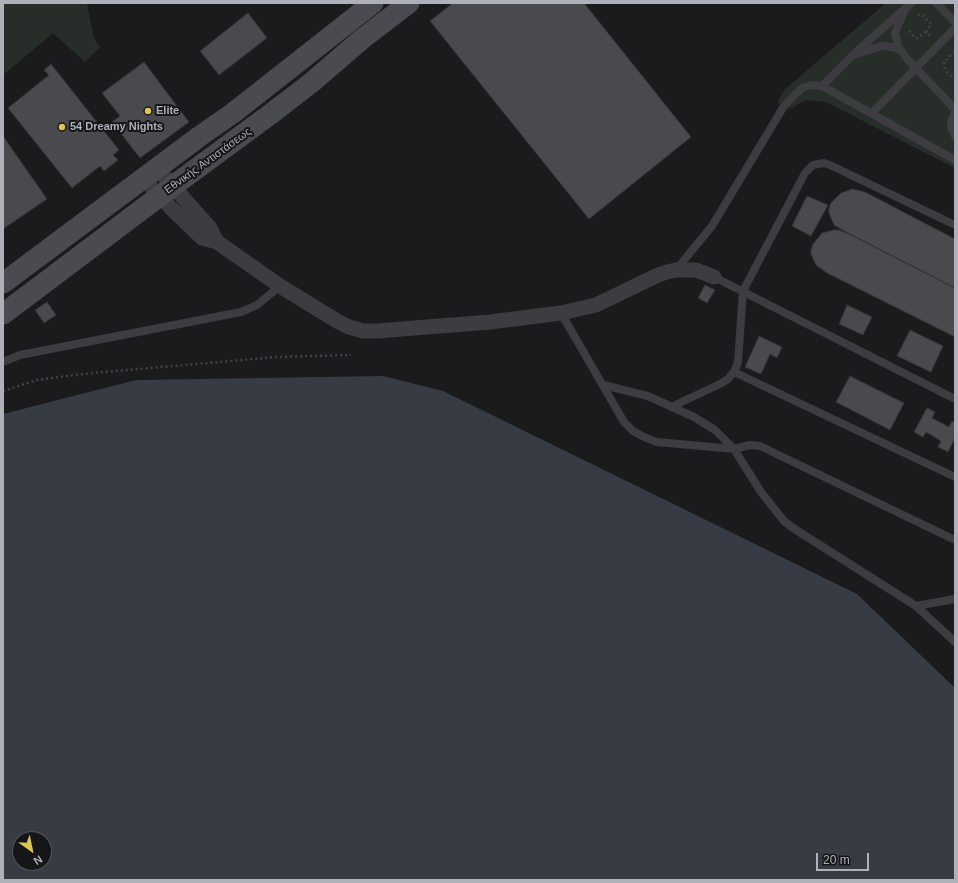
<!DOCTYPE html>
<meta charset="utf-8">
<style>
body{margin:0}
#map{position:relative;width:958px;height:883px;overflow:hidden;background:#1b1a1c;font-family:Arial,sans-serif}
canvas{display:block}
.frame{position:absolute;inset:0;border:4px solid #aeb0ba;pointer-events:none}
.north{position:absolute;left:12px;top:831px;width:40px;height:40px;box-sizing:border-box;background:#161517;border:1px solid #535358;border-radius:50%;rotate:147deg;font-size:11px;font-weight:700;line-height:16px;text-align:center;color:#aeb0ba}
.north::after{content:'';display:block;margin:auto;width:14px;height:18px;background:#dec551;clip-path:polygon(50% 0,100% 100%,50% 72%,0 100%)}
.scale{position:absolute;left:816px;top:853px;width:53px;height:18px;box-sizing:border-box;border:2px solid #aeb0ba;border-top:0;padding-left:5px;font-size:12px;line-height:14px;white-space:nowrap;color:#aeb0ba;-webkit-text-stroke:3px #161517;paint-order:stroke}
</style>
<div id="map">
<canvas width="958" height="883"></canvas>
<div class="frame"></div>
<div class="north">N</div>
<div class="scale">20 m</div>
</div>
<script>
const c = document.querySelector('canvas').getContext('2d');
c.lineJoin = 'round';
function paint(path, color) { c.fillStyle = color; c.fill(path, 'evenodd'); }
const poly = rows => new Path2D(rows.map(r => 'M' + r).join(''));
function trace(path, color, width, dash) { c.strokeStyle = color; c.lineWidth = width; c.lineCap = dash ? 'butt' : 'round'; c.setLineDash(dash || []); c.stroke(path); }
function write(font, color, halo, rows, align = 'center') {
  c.font = font + ' Arial,sans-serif'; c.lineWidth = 4; c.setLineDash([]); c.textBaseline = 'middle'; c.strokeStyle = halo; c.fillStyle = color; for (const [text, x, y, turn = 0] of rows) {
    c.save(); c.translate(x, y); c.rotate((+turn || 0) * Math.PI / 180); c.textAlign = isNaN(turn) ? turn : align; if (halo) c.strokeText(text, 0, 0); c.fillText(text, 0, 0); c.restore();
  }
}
paint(poly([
 [3,3,87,3,94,39,100,47,85,62,53,33,3,75],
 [886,3,952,3,955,6,955,168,826,102,806,100,790,109,777,102,785,89,798,78]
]), '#272e29');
paint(poly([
 [383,376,443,391,857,594,955,688,955,880,3,880,3,414,136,380],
 [20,839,44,839,44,863,20,863]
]), '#363b44');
const building = poly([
 [453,3,584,3,691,137,589,219,430,21,453,3],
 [248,13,267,38,219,75,200,51,248,13],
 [144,62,189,122,140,158,112,122,120,116,102,93,144,62],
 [51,64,119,150,113,155,118,160,104,171,100,166,72,188,8,108,49,75,44,70,51,64],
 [3,136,47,199,3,229,3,136],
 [852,189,865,192,955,239,955,288,846,232,834,225,829,213,829,208,831,203,841,193,852,189],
 [807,196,828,205,811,236,792,226,807,196],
 [834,230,839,230,847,233,955,288,955,337,827,273,816,265,811,254,811,249,813,244,822,233,834,230],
 [705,285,715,290,707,303,698,298,705,285],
 [47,302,56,315,44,323,35,310,47,302],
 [847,305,872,317,863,335,839,324,847,305],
 [910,330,943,346,931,372,897,356,910,330],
 [759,336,782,347,777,358,770,354,761,374,745,367,759,336],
 [850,376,904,403,890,430,836,402,850,376],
 [927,408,935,412,932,418,949,427,952,421,955,423,955,438,948,452,938,447,941,441,926,432,923,437,914,432,927,408]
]);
paint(building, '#4a4a4e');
trace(building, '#353538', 1);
trace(poly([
 [918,15,921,14,930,23,931,25,926,32,930,36],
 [909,31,915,38,917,38,926,32],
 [955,53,953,53,944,62,945,70,955,80],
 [3,391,37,380,82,374,276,357,351,355]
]), '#424348', 2.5, [2, 3]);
trace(poly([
 [936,3,955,22],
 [906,7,895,33,898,46,908,60,955,109],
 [857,54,881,46,892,47,901,50],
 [822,86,853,55,911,3],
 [955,112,951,121,951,128,955,136],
 [872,113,955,28],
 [676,270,712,226,784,106,802,88,812,85,822,86,955,160],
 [714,277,955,399],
 [561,313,624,422,633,431,644,437,657,442,734,449,761,492,784,521,793,528,916,606,955,642],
 [3,362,20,355,241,312,257,305,280,286],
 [734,372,955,477],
 [603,385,648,396,694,417,715,430,734,449,750,445,760,446,955,540],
 [671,407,720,384,728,379,734,372,738,362,743,291,805,173,813,165,824,163,830,165,955,225],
 [916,606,955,599]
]), '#3c3c41', 8);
trace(poly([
 [157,168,210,228,217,242],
 [143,178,171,208,202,238,217,242,280,286,337,321,349,327,363,331,377,331,490,322,561,313,596,305,658,275,667,272,676,270,696,270,714,277]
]), '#3c3c41', 15);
trace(poly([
 [3,283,200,136,233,113,373,3],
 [3,314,173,186,272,113,311,83,362,39,409,3]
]), '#4a4b51', 21);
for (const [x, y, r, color] of [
 [148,111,4,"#dec551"],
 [62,127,4,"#dec551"]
]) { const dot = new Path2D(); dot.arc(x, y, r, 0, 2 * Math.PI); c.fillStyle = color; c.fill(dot); trace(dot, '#161517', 1.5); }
write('bold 11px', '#aeb0ba', '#161517', [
 ["Elite",156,111],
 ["54 Dreamy Nights",70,127]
], 'left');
write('11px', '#aeb0ba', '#161517', [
 ["Εθνικής Αντιστάσεως",208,161,-36]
]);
</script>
